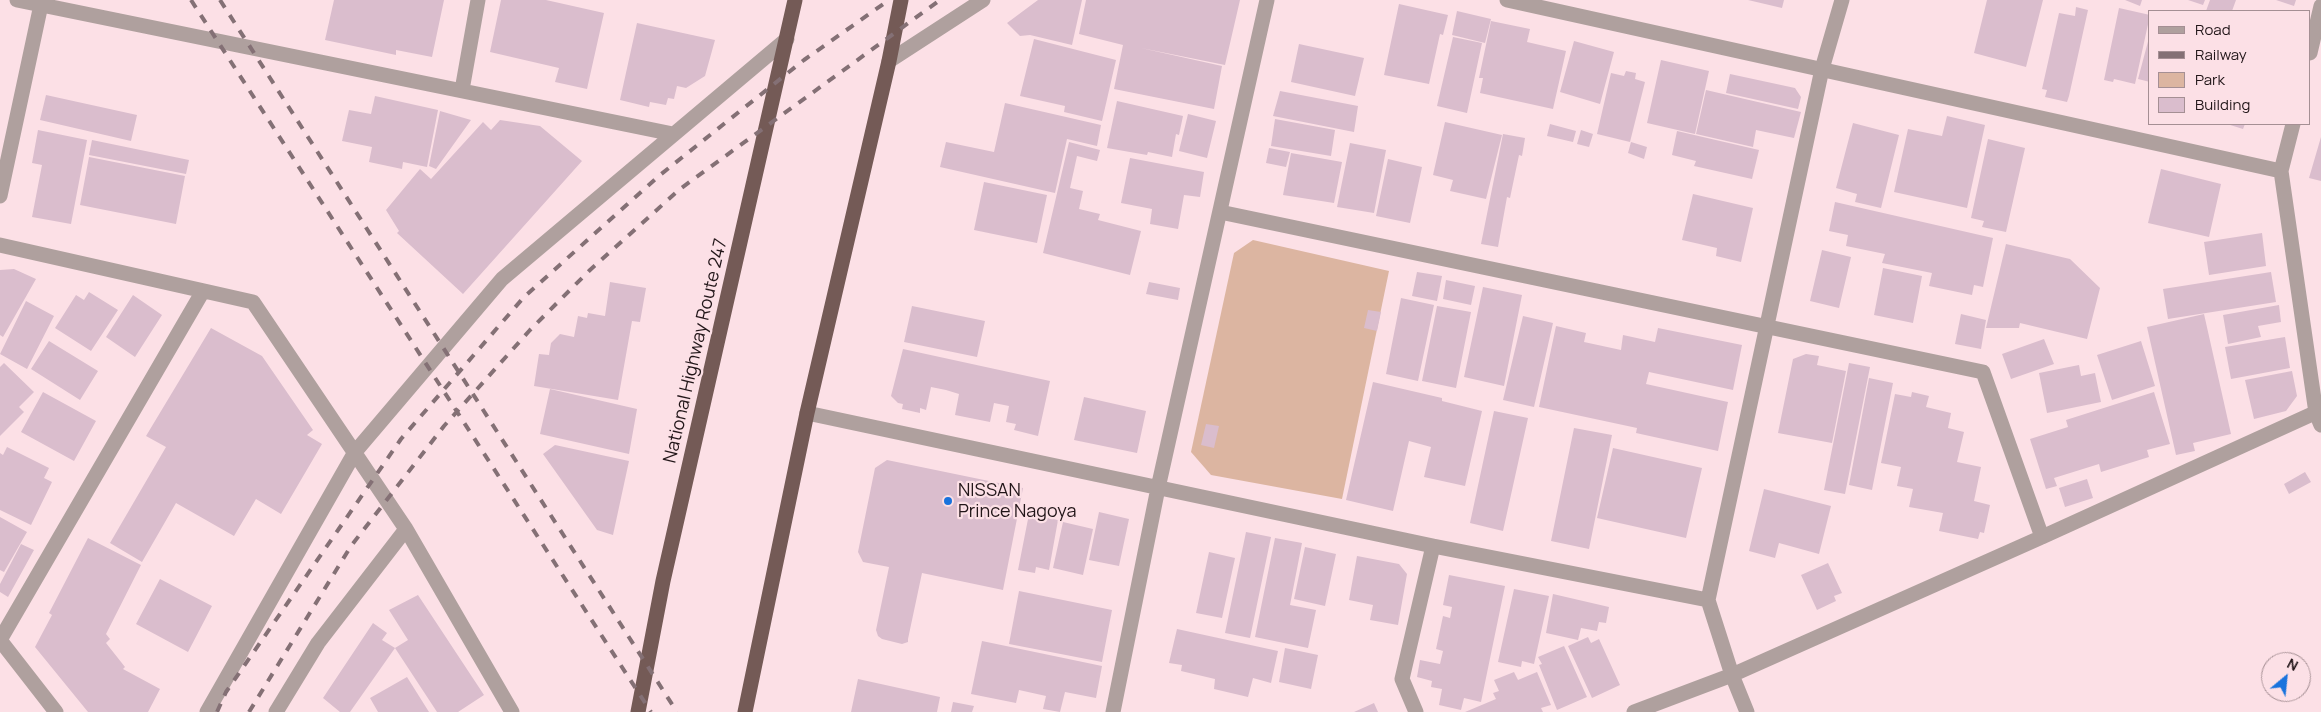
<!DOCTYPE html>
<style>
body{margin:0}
#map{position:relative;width:2321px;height:712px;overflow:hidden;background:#fce0e6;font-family:Manrope,sans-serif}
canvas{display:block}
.legend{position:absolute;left:2148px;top:10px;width:162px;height:115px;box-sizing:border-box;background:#fce0e6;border:1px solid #a58f94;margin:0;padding:6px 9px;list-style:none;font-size:15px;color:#221619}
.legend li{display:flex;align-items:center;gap:10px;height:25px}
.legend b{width:25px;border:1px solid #a58f94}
.north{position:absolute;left:2261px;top:652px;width:50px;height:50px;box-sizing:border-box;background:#fce0e6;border:1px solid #a58f94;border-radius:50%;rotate:28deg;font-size:14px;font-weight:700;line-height:20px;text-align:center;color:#221619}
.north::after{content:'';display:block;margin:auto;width:18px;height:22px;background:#1973dd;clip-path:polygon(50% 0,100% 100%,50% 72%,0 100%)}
</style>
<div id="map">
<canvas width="2321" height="712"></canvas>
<ul class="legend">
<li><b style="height:6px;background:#afa09e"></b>Road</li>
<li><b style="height:6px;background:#847075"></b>Railway</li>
<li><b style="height:14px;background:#dcb5a1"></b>Park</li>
<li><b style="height:14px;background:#dabdcd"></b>Building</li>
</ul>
<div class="north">N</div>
</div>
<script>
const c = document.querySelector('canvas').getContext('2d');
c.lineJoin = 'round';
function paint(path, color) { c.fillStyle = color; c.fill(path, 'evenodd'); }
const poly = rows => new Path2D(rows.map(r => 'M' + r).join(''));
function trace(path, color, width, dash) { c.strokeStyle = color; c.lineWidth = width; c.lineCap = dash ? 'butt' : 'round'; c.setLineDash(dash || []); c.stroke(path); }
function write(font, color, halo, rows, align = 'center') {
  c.font = font + ' Manrope,sans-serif'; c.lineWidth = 4.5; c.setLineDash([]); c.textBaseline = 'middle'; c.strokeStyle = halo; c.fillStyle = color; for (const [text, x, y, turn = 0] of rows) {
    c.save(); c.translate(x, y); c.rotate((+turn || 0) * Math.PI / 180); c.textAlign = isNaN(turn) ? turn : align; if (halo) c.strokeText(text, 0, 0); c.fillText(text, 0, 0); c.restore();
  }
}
paint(poly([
 [1253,240,1389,271,1342,499,1211,475,1191,452,1234,253]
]), '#dcb5a1');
paint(poly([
 [334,0,444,0,432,57,396,50,396,55,325,40],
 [501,0,546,0,604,13,587,89,555,82,559,68,490,52],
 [1038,0,1082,0,1072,45,1030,35,1020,36,1007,23],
 [1086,0,1240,0,1225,65,1141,48,1222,66,1214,109,1114,89,1123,45,1079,34],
 [1748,0,1784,0,1782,8],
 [1987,0,2043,0,2026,67,1974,53],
 [2125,0,2142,0,2140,6],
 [2188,0,2205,0,2203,5],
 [2210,0,2236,0,2232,11,2206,11],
 [2276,0,2296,0,2294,6],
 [1399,4,1448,15,1443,35,1440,34,1429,84,1384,75],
 [2076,7,2088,10,2069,96,2067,102,2045,97,2047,90,2042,89,2059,13,2075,16],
 [2119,8,2150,15,2135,84,2114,79,2113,82,2104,80],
 [1457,11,1491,19,1485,43,1452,35],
 [1491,21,1530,29,1527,42,1566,51,1553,109,1480,93,1483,78,1479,78],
 [637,23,715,40,705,76,686,88,677,86,674,99,668,98,666,105,650,102,649,107,620,100],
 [2150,34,2150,82,2138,79],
 [1453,37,1482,43,1467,113,1437,106],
 [1034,39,1116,60,1102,121,1064,112,1065,106,1020,96],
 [1574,41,1614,52,1600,104,1560,92],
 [1299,44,1364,58,1355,96,1291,82],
 [1661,60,1709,71,1695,134,1647,123],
 [1626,71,1636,73,1635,79,1645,82,1630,142,1597,134,1611,73,1624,76],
 [1730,74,1795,88,1801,97,1798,109,1726,93],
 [1706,90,1801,112,1794,138,1756,130,1753,147,1696,134],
 [1280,91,1358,106,1354,132,1273,116],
 [46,95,137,115,131,141,40,120],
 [375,96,438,110,427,167,403,162,402,169,369,162,372,147,342,141,349,110,371,114],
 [1117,101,1183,116,1179,135,1176,134,1172,157,1148,152,1147,155,1107,148],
 [1005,103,1101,125,1097,146,1067,139,1055,193,940,167,946,142,994,152],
 [440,111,471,120,436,169,429,166],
 [1188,114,1216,121,1207,158,1179,151],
 [1947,116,1985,125,1967,208,1894,192,1908,129,1942,136],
 [1275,119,1335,130,1331,156,1271,146],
 [500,120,540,126,582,161,463,294,397,233,399,231,386,210,420,169,431,179,483,122,491,130],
 [1445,122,1502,135,1486,199,1450,191,1453,180,1433,175],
 [1853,123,1899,135,1881,208,1855,202,1857,194,1836,188],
 [1550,124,1576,131,1573,142,1547,136],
 [2227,124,2245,124,2243,129],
 [38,130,87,140,71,224,32,217,42,165,32,163],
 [1581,130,1593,134,1589,147,1577,144],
 [1677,131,1759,150,1752,179,1694,166,1696,161,1672,155],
 [1503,134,1525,138,1522,156,1519,155,1510,198,1507,197,1498,247,1481,244],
 [2321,137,2321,181,2309,178],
 [1988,139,2025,148,2006,232,1982,227,1984,221,1971,218],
 [92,140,189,160,186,174,89,155],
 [1069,142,1100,150,1097,161,1077,156,1070,188,1083,191,1079,209,1100,214,1098,220,1141,231,1130,275,1043,253],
 [1631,142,1647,147,1644,159,1628,153],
 [1350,143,1386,150,1374,213,1337,207],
 [1269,148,1290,152,1286,167,1266,163],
 [1291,153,1342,162,1334,203,1283,195],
 [89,157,185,176,176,224,80,205],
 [1130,158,1204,172,1200,197,1184,195,1178,229,1150,224,1152,209,1121,203],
 [1388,159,1422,167,1410,223,1376,216],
 [2161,169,2221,184,2209,237,2148,223],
 [984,182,1047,195,1037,243,974,230],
 [1693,194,1753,208,1741,262,1716,256,1717,248,1682,240],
 [1835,202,1993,238,1983,287,1974,285,1972,295,1929,286,1932,273,1882,263,1885,254,1846,246,1848,235,1829,231],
 [2262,233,2266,266,2209,275,2204,242],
 [2006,244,2070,259,2100,288,2087,339,2020,323,2019,328,1986,328],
 [1822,250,1851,257,1839,308,1810,301],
 [1883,268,1922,276,1913,323,1874,315],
 [14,269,36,279,3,337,0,335,0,270],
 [1417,272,1442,276,1437,301,1412,296],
 [2271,272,2276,302,2168,319,2163,289],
 [1446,280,1475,286,1471,305,1443,299],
 [610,282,646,288,640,322,632,321,618,400,534,386,539,354,549,355,551,343,560,334,574,337,578,316,587,318,588,313,605,316],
 [1149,282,1180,288,1178,300,1146,294],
 [1483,287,1522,295,1504,386,1464,377],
 [89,292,118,310,91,351,55,328,76,295,84,300],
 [133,295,162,315,135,357,106,337],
 [1401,298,1434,305,1418,381,1386,374],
 [26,301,54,316,27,369,0,354],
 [2279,305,2281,322,2258,326,2261,337,2228,344,2223,315],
 [912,306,985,321,977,357,904,342],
 [1437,306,1471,312,1456,388,1422,381],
 [1368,310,1381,312,1377,331,1364,328],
 [1961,314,1986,320,1981,349,1955,344],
 [2204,314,2231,434,2193,443,2195,451,2176,455,2147,327],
 [1523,316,1553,323,1534,407,1503,400],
 [1556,326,1586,333,1584,342,1621,350,1623,335,1655,342,1658,328,1742,345,1733,390,1649,372,1646,384,1728,402,1718,451,1636,433,1637,428,1539,407],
 [211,328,262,356,313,430,307,435,322,444,281,514,256,499,234,536,176,503,142,562,110,543,166,447,146,436],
 [2285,337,2290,368,2231,379,2225,347],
 [2044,339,2054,364,2011,379,2002,354],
 [49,341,98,371,80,400,31,369],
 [2141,341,2155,386,2112,400,2097,355],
 [903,349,1050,381,1038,436,1014,430,1016,424,1006,422,1009,406,994,403,990,422,955,415,959,394,946,390,931,387,926,410,920,408,920,413,902,409,903,404,898,403,891,396],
 [1806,354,1819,356,1817,365,1846,371,1832,443,1778,433,1793,359],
 [4,363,34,392,19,407,24,412,0,436,0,367],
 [1849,363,1870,367,1845,494,1824,490],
 [2079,365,2081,376,2095,373,2101,402,2047,413,2039,373],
 [2292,371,2297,396,2286,411,2254,419,2245,380],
 [1869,378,1893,383,1872,490,1849,485],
 [1373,382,1442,398,1442,401,1482,411,1465,486,1424,477,1431,447,1409,441,1393,511,1346,500],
 [550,389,637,409,629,454,540,434],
 [43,392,96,421,74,461,21,432],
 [1912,392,1929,396,1926,407,1951,413,1948,428,1964,432,1957,462,1981,467,1974,501,1990,505,1984,533,1980,532,1978,539,1939,531,1943,513,1909,507,1913,489,1897,486,1901,467,1881,463,1895,394,1911,397],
 [2154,392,2170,444,2147,450,2149,457,2101,472,2099,464,2054,478,2057,486,2046,489,2030,439,2068,427,2066,420],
 [1084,397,1146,411,1137,453,1074,440],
 [1494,411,1528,418,1503,531,1470,523],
 [1206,424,1219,426,1214,448,1201,445],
 [1574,428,1612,435,1589,549,1551,541],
 [555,445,629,461,613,535,597,530,543,454],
 [7,447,49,468,44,478,52,482,31,525,0,510,0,453,3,455],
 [1613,448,1702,468,1686,538,1597,518],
 [887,460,1023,488,1003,590,922,573,908,639,908,642,902,644,882,639,878,636,876,630,889,567,863,562,858,552,875,468],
 [2305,472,2311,482,2289,494,2284,484],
 [2087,479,2093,498,2065,507,2059,488],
 [1764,489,1831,506,1819,554,1779,543,1775,558,1749,551],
 [1099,512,1129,519,1119,566,1089,560],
 [1029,514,1058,520,1049,570,1036,567,1035,573,1018,570],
 [0,517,27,532,4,572,0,570],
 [1063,522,1093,529,1083,575,1053,568],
 [1246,532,1271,537,1250,638,1225,633],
 [88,538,141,565,106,634,110,639,106,643,125,667,123,669,160,689,148,712,88,712,35,647,52,615,49,613],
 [1275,538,1302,543,1290,605,1316,610,1308,648,1255,637],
 [21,544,34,550,8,597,0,592,0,584],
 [1305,547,1336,554,1325,606,1294,599],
 [1209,552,1235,558,1222,618,1196,613],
 [1357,556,1399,564,1407,574,1398,625,1370,620,1373,605,1349,600],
 [1828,563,1842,593,1834,596,1836,601,1817,610,1801,575],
 [1449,575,1505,586,1481,702,1464,698,1461,710,1439,705,1442,689,1431,687,1432,681,1417,677,1420,660,1440,664,1443,651,1436,649,1443,616,1450,618,1452,607,1443,605],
 [160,579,212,606,188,652,136,624],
 [1514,589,1549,596,1534,664,1522,661,1521,667,1498,662],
 [1019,591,1112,610,1102,662,1009,644],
 [1553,594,1609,607,1606,623,1599,622,1597,631,1581,628,1578,640,1546,633],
 [418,595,484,695,458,712,437,712,395,648,408,640,389,610],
 [373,623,387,633,382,640,395,648,350,712,340,712,323,698],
 [1177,629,1278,651,1271,683,1253,678,1248,697,1214,689,1215,679,1181,671,1182,665,1169,663],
 [1588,637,1591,643,1599,639,1620,685,1592,698,1568,646],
 [982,641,1102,666,1096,698,1065,692,1060,712,1043,709,1046,696,1019,690,1016,703,971,694],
 [1564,646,1587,697,1557,710,1539,665,1542,664,1538,657],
 [1285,648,1318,655,1311,689,1279,682],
 [1514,672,1518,680,1537,672,1551,705,1541,708,1543,712,1465,712,1496,699,1493,693,1499,691,1494,680],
 [407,677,429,712,378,712,370,698],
 [858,679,940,697,937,712,851,712],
 [953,702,974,706,972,712,951,712],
 [1374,703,1378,712,1354,712]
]), '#dabdcd');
trace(poly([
 [17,0,673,134],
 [1507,0,2281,171],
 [2310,53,2321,6],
 [889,61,983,0],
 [462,90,478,0],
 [2293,124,2281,171,2316,413,2321,425],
 [0,196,42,0],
 [1220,212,1983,372,2042,537],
 [0,245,253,302,406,529,512,712],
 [807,413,1433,546,1708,600],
 [0,640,203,291],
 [0,640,56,712],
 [207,712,355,452,502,279,787,39],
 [276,712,318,643,406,529],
 [1113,712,1158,488,1267,0],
 [1416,712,1402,679,1433,546],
 [1634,712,1732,675,2042,537,2321,410],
 [1747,712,1732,675,1708,600,1822,69,1842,0]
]), '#afa09e', 15);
trace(poly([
 [638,712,663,581,795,0],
 [745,712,807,413,889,61,901,0]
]), '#745a56', 15);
trace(poly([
 [191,0,651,712],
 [220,0,677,712],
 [217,712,226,692,401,439,524,297,660,175,804,60,889,0],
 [249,712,351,546,444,426,530,330,590,270,680,189,940,0]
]), '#847075', 4, [9, 9]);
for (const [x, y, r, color] of [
 [948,501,5,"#1973dd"]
]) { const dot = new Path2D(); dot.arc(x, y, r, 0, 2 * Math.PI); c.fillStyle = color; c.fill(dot); trace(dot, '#fce0e6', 2); }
write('18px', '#221619', '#fce0e6', [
 ["National Highway Route 247",696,351,-77]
]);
write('18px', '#221619', '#fce0e6', [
 ["NISSAN",958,491],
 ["Prince Nagoya",958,512]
], 'left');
</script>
